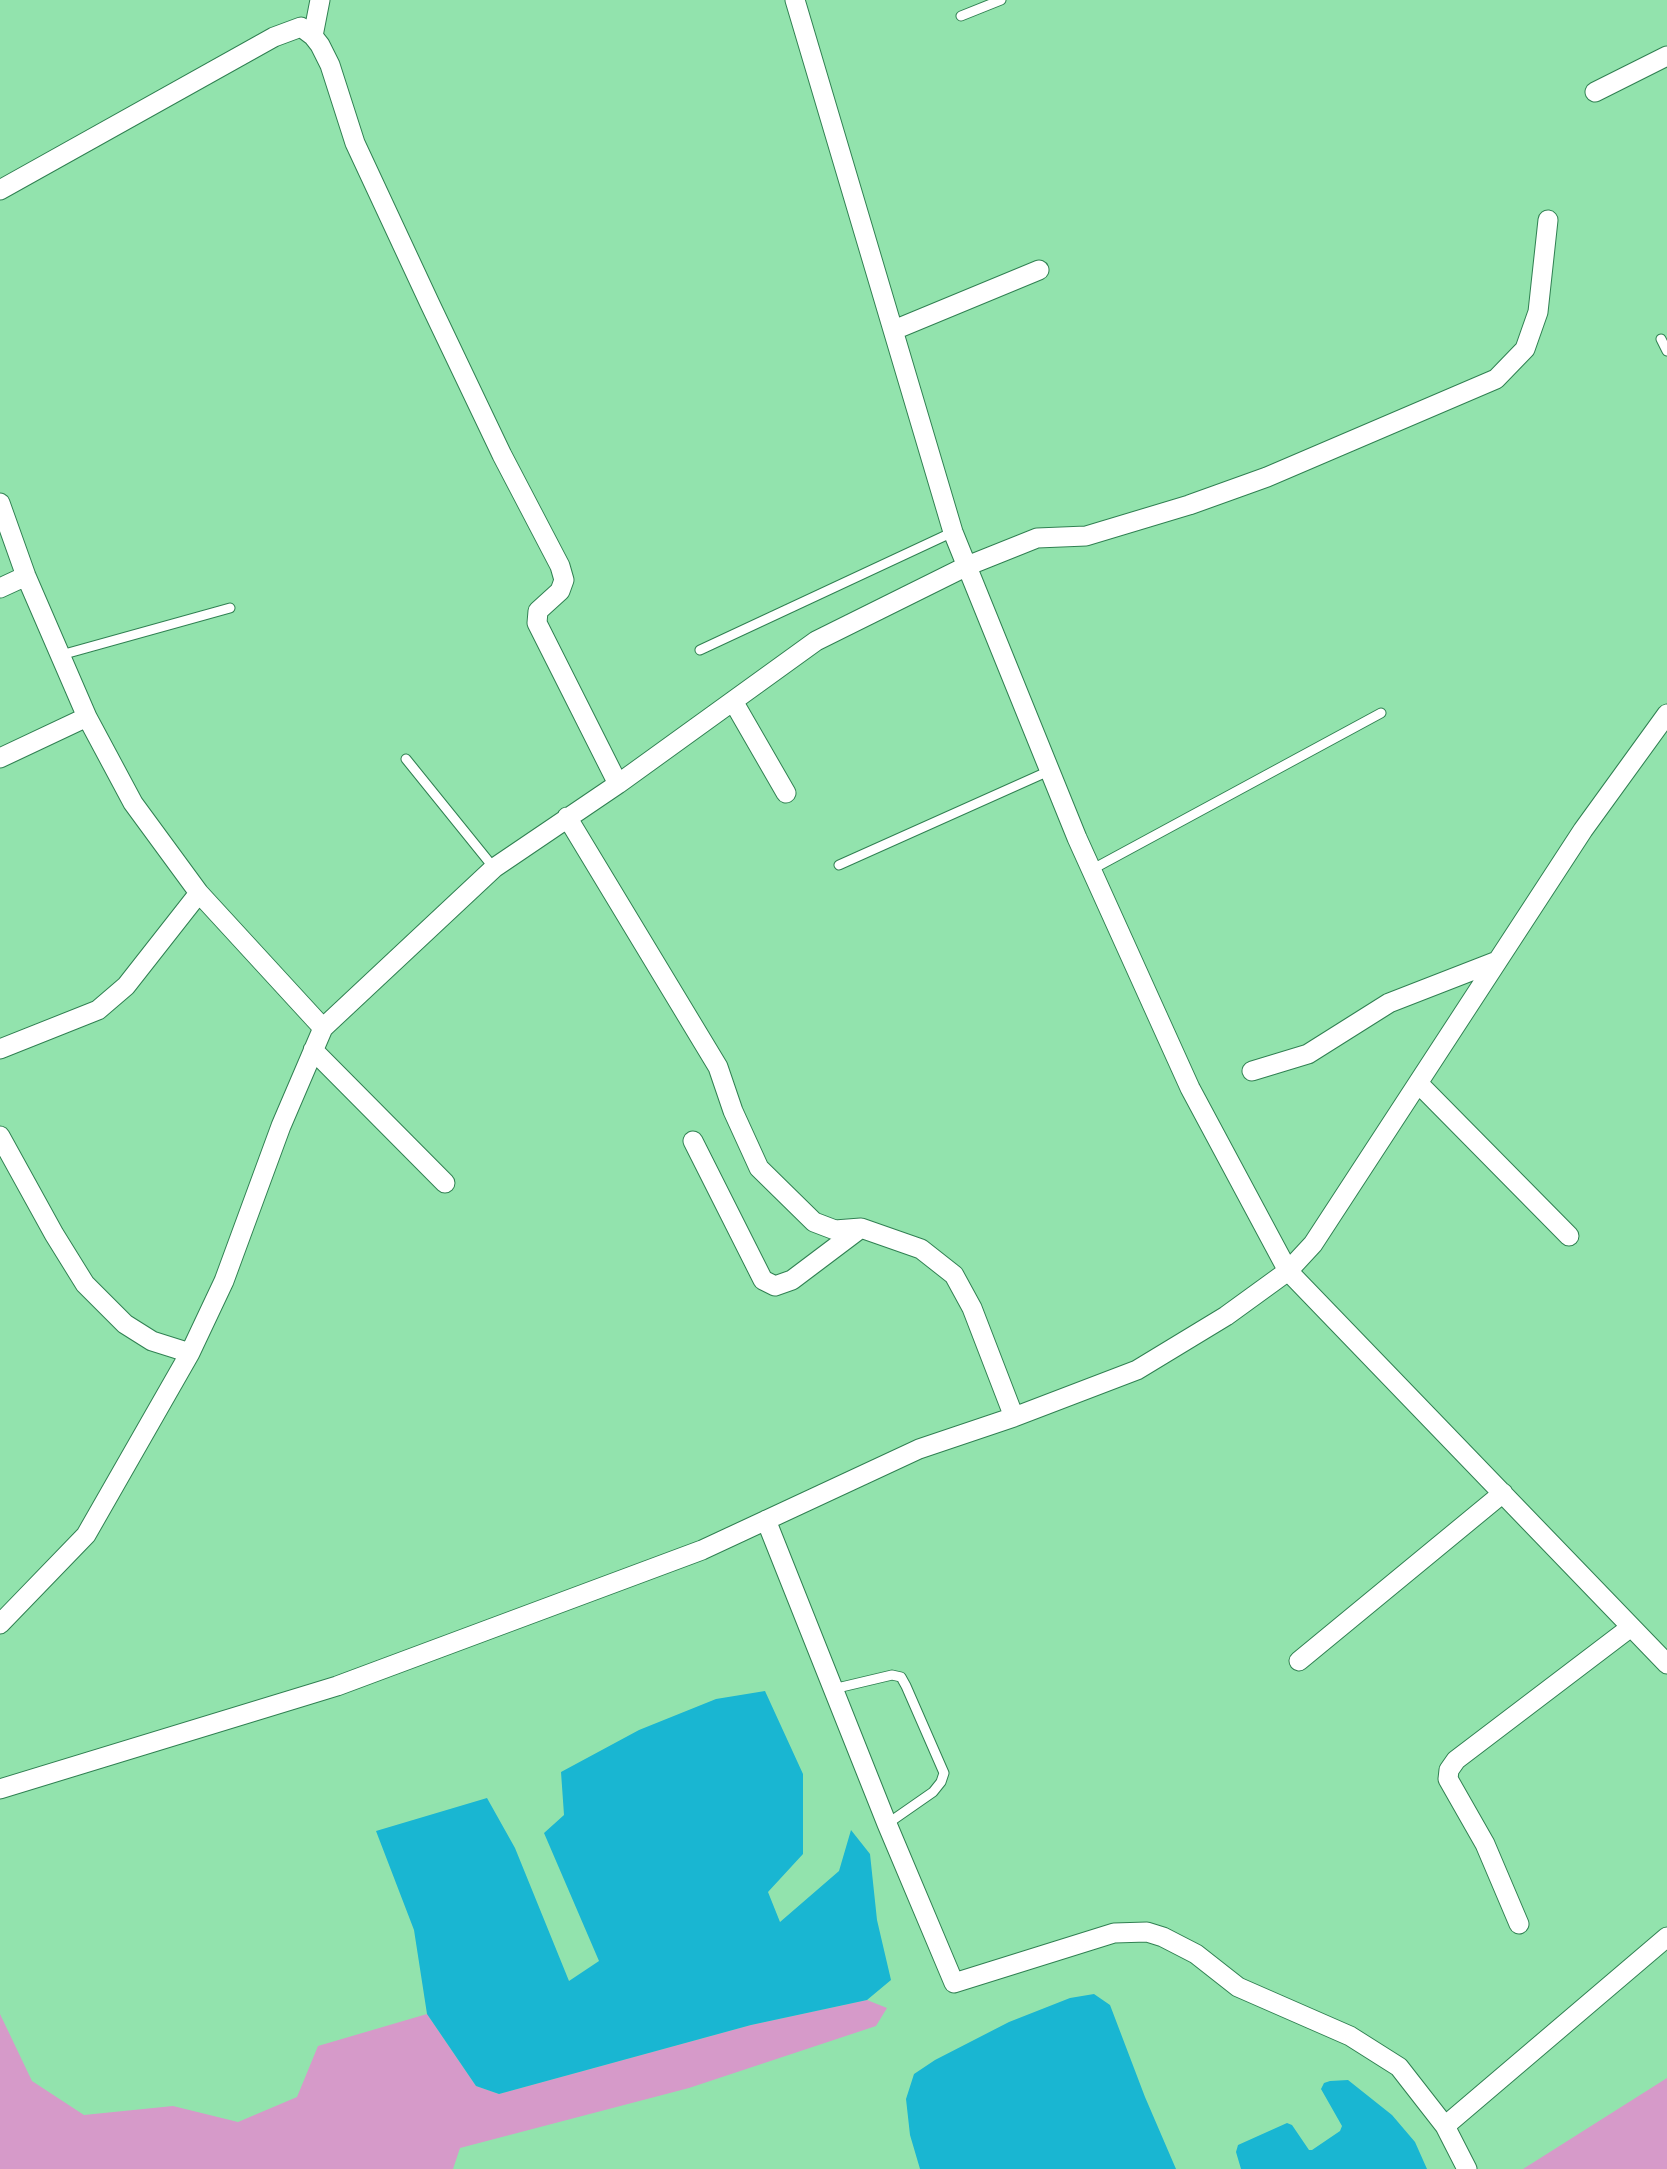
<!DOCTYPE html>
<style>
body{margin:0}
canvas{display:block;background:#92e3ad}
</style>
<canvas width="1667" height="2169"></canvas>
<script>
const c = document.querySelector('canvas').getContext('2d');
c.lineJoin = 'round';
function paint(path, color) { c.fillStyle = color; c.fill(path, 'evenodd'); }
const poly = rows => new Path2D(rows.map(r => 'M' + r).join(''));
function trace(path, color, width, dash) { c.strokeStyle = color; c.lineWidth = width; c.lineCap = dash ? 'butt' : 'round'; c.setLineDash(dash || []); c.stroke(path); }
paint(poly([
 [867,2000,887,2008,876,2026,689,2088,460,2148,453,2169,0,2169,0,2014,32,2081,84,2115,173,2106,238,2122,297,2097,318,2046,427,2014,476,2086,499,2094,751,2025],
 [1667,2078,1667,2169,1523,2169]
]), '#d69ac9');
paint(poly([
 [765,1691,803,1774,803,1854,768,1892,780,1922,839,1871,851,1830,870,1854,877,1920,891,1980,867,2000,751,2025,499,2094,476,2086,427,2014,414,1930,376,1831,487,1798,515,1848,569,1981,599,1961,544,1833,564,1815,561,1772,639,1730,716,1699],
 [1094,1994,1110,2005,1145,2097,1176,2169,920,2169,910,2135,906,2099,914,2074,935,2060,1009,2022,1070,1998],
 [1348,2080,1392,2115,1415,2142,1427,2169,1241,2169,1236,2152,1238,2145,1287,2123,1292,2125,1309,2150,1312,2150,1340,2131,1342,2126,1321,2089,1324,2083,1330,2081]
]), '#19b6d2');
const service = poly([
 [961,16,1001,0],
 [1661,339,1667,351],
 [700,650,953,532],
 [61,655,230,608],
 [406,759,494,868],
 [839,865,1049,771],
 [1091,870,1381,713],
 [833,1689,892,1675,901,1677,906,1686,944,1773,941,1782,933,1792,887,1824]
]);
const minor = poly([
 [795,0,953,532,1077,838,1190,1088,1288,1271,1667,1664],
 [313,36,320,0],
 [1595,92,1667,56],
 [0,190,274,37,301,27,313,36,320,45,330,65,355,143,430,304,502,455,560,566,564,580,560,591,538,611,537,623,618,784],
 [894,330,1039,270],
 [0,503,26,576,87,717,133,803,199,893,323,1028],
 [0,588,26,576],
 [733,701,786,793],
 [0,758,87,717],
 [567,817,718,1067,733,1111,759,1168,814,1222,835,1230,861,1228],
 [0,1049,98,1010,126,986,199,893],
 [313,1050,445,1183],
 [1252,1071,1308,1054,1389,1003,1497,961],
 [1418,1083,1569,1236],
 [0,1136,54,1234,85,1284,125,1324,152,1341,190,1353],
 [693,1141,763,1280,775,1286,792,1280,861,1228,921,1249,954,1275,972,1308,1014,1417],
 [766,1520,887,1824,954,1983,1114,1933,1147,1932,1163,1937,1196,1954,1238,1987,1350,2036,1399,2067,1445,2126,1467,2169],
 [0,1624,86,1535,190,1353,224,1281,281,1126,323,1028,494,868,618,784,816,641,967,566,1037,538,1086,536,1189,505,1267,477,1496,379,1525,349,1538,312,1548,220],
 [1299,1661,1503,1493],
 [0,1789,337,1686,702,1550,919,1449,1014,1417,1137,1370,1226,1316,1288,1271,1313,1244,1583,830,1667,714],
 [1519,1924,1485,1844,1448,1779,1449,1770,1456,1760,1631,1627],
 [1445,2126,1667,1937]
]);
trace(service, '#308152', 11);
trace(minor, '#308152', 21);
trace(service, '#fff', 9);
trace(minor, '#fff', 19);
</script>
